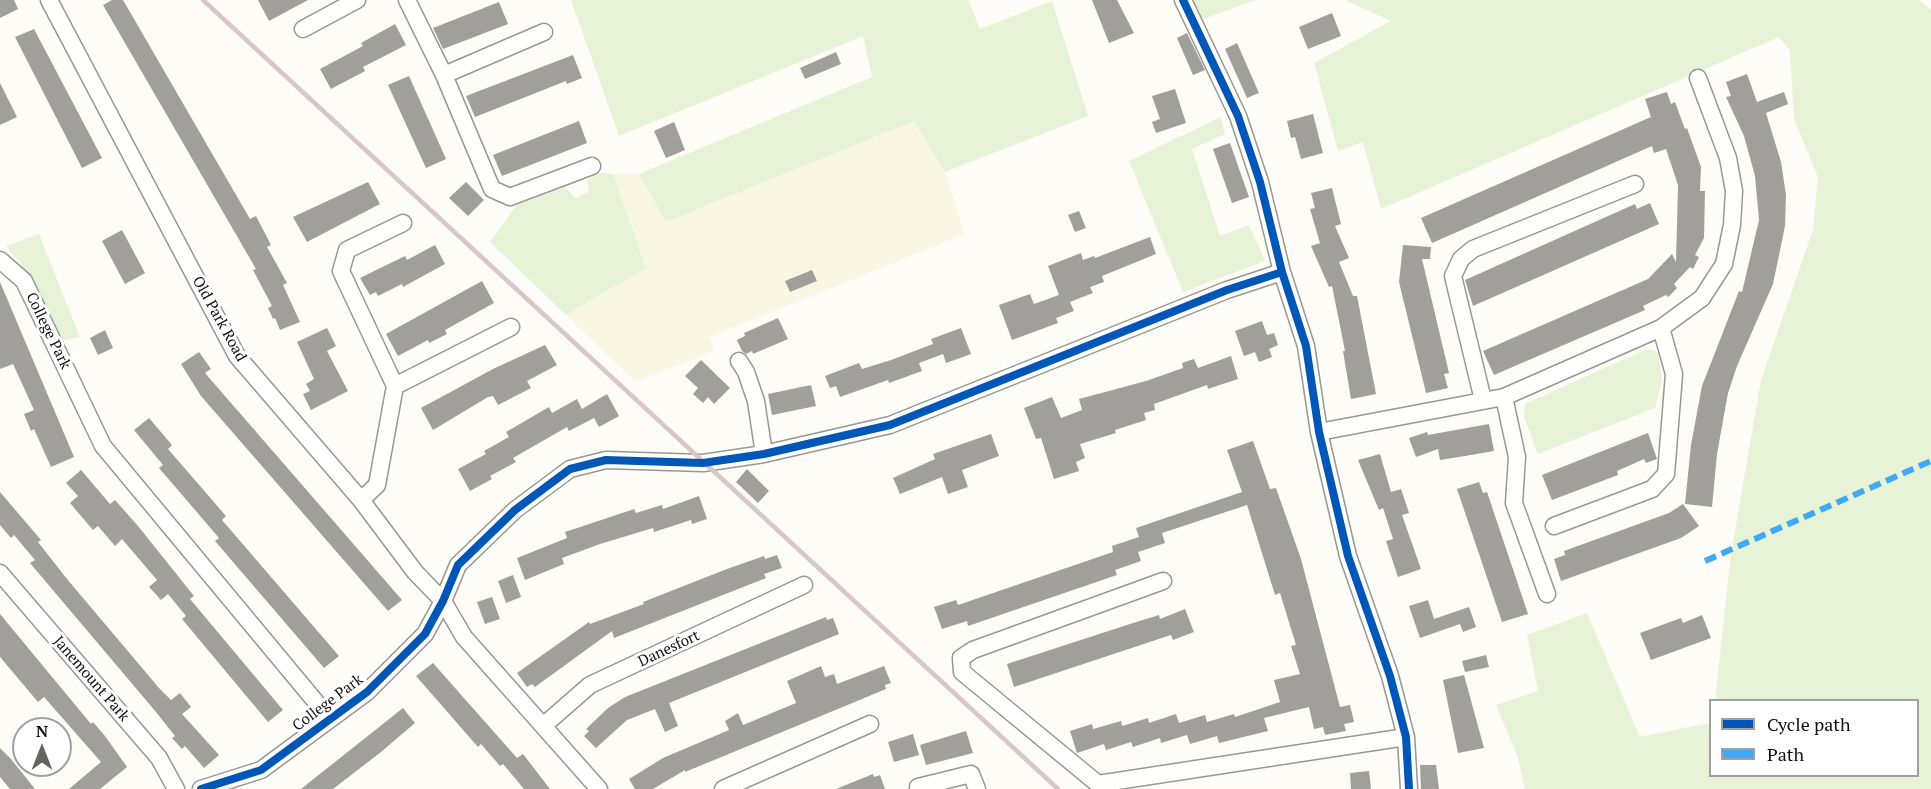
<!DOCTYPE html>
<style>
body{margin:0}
#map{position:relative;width:1931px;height:789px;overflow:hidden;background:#fdfcf7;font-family:"PT Serif",serif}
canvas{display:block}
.legend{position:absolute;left:1709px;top:699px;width:210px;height:78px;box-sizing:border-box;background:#fff;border:2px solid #a0a0a0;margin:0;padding:8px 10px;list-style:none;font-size:18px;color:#111}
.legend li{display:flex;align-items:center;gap:12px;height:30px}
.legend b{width:30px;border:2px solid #a0a0a0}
.north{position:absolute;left:12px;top:717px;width:60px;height:60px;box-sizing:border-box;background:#fff;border:2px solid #a0a0a0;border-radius:50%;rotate:0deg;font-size:16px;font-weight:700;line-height:24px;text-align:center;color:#111}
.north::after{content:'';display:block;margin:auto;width:21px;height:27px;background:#646362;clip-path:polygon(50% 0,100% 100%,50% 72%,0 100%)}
</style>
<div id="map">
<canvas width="1931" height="789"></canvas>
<ul class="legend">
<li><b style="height:8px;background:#0057b8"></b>Cycle path</li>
<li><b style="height:8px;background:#3fa9f5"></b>Path</li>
</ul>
<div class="north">N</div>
</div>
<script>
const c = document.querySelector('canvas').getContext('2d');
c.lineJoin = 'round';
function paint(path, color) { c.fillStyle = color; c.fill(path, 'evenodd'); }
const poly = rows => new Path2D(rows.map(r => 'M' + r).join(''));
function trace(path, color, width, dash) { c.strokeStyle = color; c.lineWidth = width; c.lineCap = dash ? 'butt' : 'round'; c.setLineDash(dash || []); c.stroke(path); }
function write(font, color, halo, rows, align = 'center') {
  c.font = font + ' "PT Serif",serif'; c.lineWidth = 6; c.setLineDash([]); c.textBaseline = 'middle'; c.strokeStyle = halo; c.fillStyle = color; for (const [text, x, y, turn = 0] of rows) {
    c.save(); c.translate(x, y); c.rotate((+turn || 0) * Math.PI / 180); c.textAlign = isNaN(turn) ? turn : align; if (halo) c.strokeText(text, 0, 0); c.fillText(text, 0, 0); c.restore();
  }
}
paint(poly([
 [914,121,945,172,965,234,710,337,714,351,635,382,566,315,646,268,613,174,639,174,666,222]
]), '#f9f7e4');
paint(poly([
 [571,0,968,0,980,29,1052,1,1088,116,945,172,914,121,666,222,639,174,872,77,863,36,619,136],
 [1189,0,1256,0,1203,19],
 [1345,0,1920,0,1931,10,1931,789,1525,789,1518,758,1496,705,1538,691,1527,635,1587,613,1640,737,1710,723,1710,776,1918,776,1918,700,1715,700,1731,554,1761,380,1813,230,1818,177,1794,119,1790,51,1779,37,1381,209,1363,142,1338,151,1314,63,1391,21],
 [1221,117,1225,134,1192,149,1220,236,1249,225,1265,261,1183,292,1129,161],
 [600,173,613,174,646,268,566,315,490,242,517,205,565,187,575,198,589,192,587,180],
 [39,234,80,337,61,341,33,279,6,246],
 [1647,349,1658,352,1662,380,1655,408,1538,454,1524,417,1525,404]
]), '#e7f3d7');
paint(poly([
 [0,0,14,0,18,9,0,18],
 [112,0,123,0,250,219,256,216,271,245,267,247,287,283,283,285,300,322,280,330,275,318,273,319,268,308,272,306,253,270,256,269,103,5],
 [258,0,308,0,269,21],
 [1092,0,1117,0,1134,33,1109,43],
 [499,2,508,24,443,49,433,28],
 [1332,13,1341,36,1308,49,1299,27],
 [395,24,406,45,363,67,365,71,331,89,320,69,363,46,361,43],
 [34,29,102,158,82,168,15,37],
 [1187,33,1205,70,1193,75,1177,38],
 [1237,43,1259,93,1247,98,1225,49],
 [836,52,841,64,805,79,800,68],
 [573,55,582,78,567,84,566,81,475,117,466,96],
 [1747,74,1757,102,1784,92,1788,104,1766,113,1781,162,1786,195,1785,226,1773,284,1737,366,1728,393,1717,454,1712,507,1685,504,1691,445,1702,386,1739,291,1742,292,1759,220,1755,176,1744,136,1726,97,1731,96,1726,82],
 [409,76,446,159,426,168,388,85],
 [0,83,17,117,0,125],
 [1175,89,1186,123,1156,133,1152,122,1160,119,1152,96],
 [1667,92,1671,104,1675,102,1685,129,1687,128,1701,167,1700,191,1705,191,1704,238,1695,255,1699,257,1693,269,1690,267,1674,284,1677,288,1668,297,1666,295,1643,306,1645,310,1494,375,1483,351,1648,279,1672,254,1676,262,1678,185,1666,149,1654,153,1652,146,1432,243,1421,218,1651,117,1645,99],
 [1313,114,1323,153,1301,159,1295,137,1291,138,1287,121],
 [579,121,587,143,502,176,493,155],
 [674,122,685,150,666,158,654,131],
 [1230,143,1249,197,1232,203,1213,149],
 [368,182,380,204,307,242,293,217],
 [466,182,484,200,468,216,449,198],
 [1332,188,1341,224,1335,226,1349,258,1339,262,1353,296,1357,296,1376,394,1351,399,1343,351,1345,351,1332,286,1329,287,1311,246,1320,243,1310,209,1315,208,1311,193],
 [1650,203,1659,224,1473,306,1465,280,1635,204,1637,209],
 [1079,211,1086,228,1075,232,1068,215],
 [122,230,145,273,125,284,102,241],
 [1150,237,1156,254,1102,276,1104,282,1090,287,1093,293,1070,302,1074,311,1056,318,1058,323,1012,340,999,305,1030,294,1034,304,1059,295,1048,266,1081,253,1083,260,1094,256,1095,258],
 [435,245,445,264,403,287,402,284,378,296,376,292,370,295,360,278,405,256,407,260],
 [1403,245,1431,247,1430,259,1422,259,1449,373,1444,374,1448,388,1426,393,1399,282],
 [812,270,817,281,790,292,785,281],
 [482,281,494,303,445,330,447,334,429,343,428,340,398,356,386,334],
 [0,282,74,457,51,467,34,429,31,431,24,414,34,410,13,364,0,369],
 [778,318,788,339,753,354,752,351,746,354,742,351,737,340,745,336,744,333],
 [1262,321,1267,335,1274,333,1278,345,1269,349,1272,357,1259,362,1255,352,1244,356,1235,331],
 [327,328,336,346,327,351,348,391,311,410,303,394,310,391,306,384,314,379,297,342],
 [961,328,971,354,946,363,943,354,919,363,922,371,889,383,888,380,840,397,836,386,830,388,825,376,859,363,862,369,891,360,933,344,931,339],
 [105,330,113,348,98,355,90,338],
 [545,345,557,365,527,381,531,388,498,405,493,396,488,397,433,430,421,408,493,369],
 [199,352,211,369,205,373,402,600,388,611,201,396,181,364],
 [1231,356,1238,379,1208,389,1207,385,1154,404,1155,410,1144,413,1146,420,1115,430,1116,433,1080,444,1085,458,1076,462,1079,471,1054,479,1041,438,1036,439,1024,408,1052,397,1061,418,1082,410,1079,399,1146,381,1183,368,1182,363,1194,359,1198,368],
 [701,360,730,388,714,404,708,397,703,403,693,394,698,388,685,376],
 [811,385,816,406,772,415,768,394],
 [607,394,619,416,599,427,594,418,569,431,567,427,513,458,516,462,490,476,492,479,470,491,458,469,486,454,484,451,509,437,506,432,549,407,552,413,577,399,582,409],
 [149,418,172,445,168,449,226,516,222,520,339,656,324,668,215,541,219,538,159,468,163,465,134,430],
 [1489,424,1494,451,1465,456,1440,460,1438,449,1416,457,1409,438,1427,432,1428,435],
 [1648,433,1657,459,1646,463,1644,459,1617,471,1618,475,1552,500,1542,475],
 [991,434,999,456,962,470,968,487,948,494,942,477,900,494,893,478,935,459,933,454],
 [1253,441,1270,489,1276,488,1301,559,1340,707,1350,705,1354,722,1344,724,1346,731,1325,735,1323,727,1314,729,1309,707,1264,718,1268,731,1219,743,1217,736,1190,744,1187,735,1161,743,1160,738,1133,747,1131,742,1106,750,1104,744,1077,753,1070,731,1092,724,1093,729,1121,721,1122,726,1148,718,1149,723,1176,714,1179,723,1205,715,1207,722,1234,714,1235,717,1280,702,1274,680,1300,674,1291,646,1296,645,1280,593,1275,595,1247,505,1162,533,1165,543,1138,552,1141,561,1115,570,1117,575,968,626,967,621,942,629,934,607,956,600,958,605,1113,552,1112,546,1139,537,1136,528,1242,492,1227,450],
 [1380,454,1391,492,1401,489,1409,513,1402,515,1421,569,1398,577,1386,541,1393,539,1383,508,1379,510,1358,460],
 [747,469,769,491,758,503,736,482],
 [81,470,110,504,115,500,138,526,194,596,190,599,283,710,268,722,182,619,186,616,168,594,161,600,149,587,157,580,122,539,115,546,98,526,93,530,70,503,78,496,66,483],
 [1479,482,1483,493,1487,492,1528,614,1502,622,1457,489],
 [0,492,41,540,38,542,67,579,159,688,171,700,180,693,191,707,182,714,219,755,204,768,185,746,182,749,172,738,175,736,156,712,30,563,35,560,14,535,11,538,0,525],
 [699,496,707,519,692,524,691,520,654,532,653,528,600,544,562,558,564,564,525,580,517,558,567,538,565,532,634,509,636,513,662,505,663,509],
 [1683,504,1699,526,1681,538,1561,581,1554,559,1565,555,1564,551,1669,513],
 [777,555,782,568,764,574,766,578,614,638,612,631,535,687,532,684,527,687,517,673,589,622,590,624,644,604,643,602,727,569,764,556,765,559],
 [513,575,521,597,506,603,498,581],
 [492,597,500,619,485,624,477,602],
 [1428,600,1434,619,1469,607,1476,627,1463,632,1460,624,1420,638,1409,606],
 [1185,609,1194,632,1173,640,1171,635,1014,687,1007,664,1133,623,1159,615,1160,619],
 [0,614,91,724,93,722,105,736,127,767,100,789,69,789,101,762,44,697,38,702,0,657],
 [1702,615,1711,638,1651,660,1640,633,1681,618,1683,623],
 [826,617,827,620,833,618,839,634,669,703,678,726,665,732,655,709,627,720,596,748,584,736,589,731,586,729,608,708,625,697],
 [1486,655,1489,667,1465,672,1462,661],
 [433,663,517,758,523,754,550,789,524,789,503,764,500,766,481,744,478,747,416,676],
 [821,666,825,677,834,674,837,684,884,666,891,683,885,685,886,689,850,704,685,772,685,770,653,789,635,789,629,779,663,758,729,730,725,721,738,713,743,725,796,703,787,681],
 [1464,675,1484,748,1458,753,1443,680],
 [403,708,415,723,381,752,333,789,301,789],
 [966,731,973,753,926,765,920,745],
 [913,734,919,755,894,762,888,742],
 [0,748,11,759,35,789,10,789,0,777],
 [1420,765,1436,765,1439,789,1421,789],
 [1369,771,1371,789,1351,789,1350,773],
 [873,774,874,777,880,775,885,789,836,789]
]), '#a19f9c');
const street = poly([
 [49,0,237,356,361,500,415,572,443,601,464,637,599,789],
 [407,0,444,75,492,189,510,197,592,166],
 [1183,0,1238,116,1260,182,1282,272,1306,346,1319,432,1348,556,1390,676,1406,737,1409,789],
 [303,29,357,0],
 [444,75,544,32],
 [0,260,24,281,103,446,330,719],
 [739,361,746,372,756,401,764,454],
 [395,386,341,271,347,250,403,223],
 [1504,397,1517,457,1514,503,1547,594],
 [1483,400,1453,276,1461,259,1473,249,1635,184],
 [1319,432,1504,397,1661,328,1702,298,1724,264,1732,225,1734,191,1728,158,1698,78],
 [361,500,377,485,395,386,511,327],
 [1554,526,1652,489,1666,474,1674,374,1661,328],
 [0,573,159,758,176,789],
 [1163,581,973,650,961,658,962,672,1098,784,1406,737],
 [543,726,590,685,804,585],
 [918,787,971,774,977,789],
 [201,789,261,770,367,692,425,634,443,601,458,565,515,510,570,469,606,460,703,463,764,454,890,425,1227,290,1282,272],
 [723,789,870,724]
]);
trace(street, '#979795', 19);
trace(street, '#fffffe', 16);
trace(poly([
 [203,0,1058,789]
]), '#d9c6c7', 4.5);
trace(poly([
 [1705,561,1931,461]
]), '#3fa9f5', 6, [12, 6]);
trace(poly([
 [1183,0,1238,116,1260,182,1282,272,1306,346,1319,432,1348,556,1390,676,1406,737,1409,789],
 [201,789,261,770,367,692,425,634,443,601,458,565,515,510,570,469,606,460,703,463,764,454,890,425,1227,290,1282,272]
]), '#0057b8', 8);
write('15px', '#111', '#fff', [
 ["Old Park Road",219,319,61],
 ["College Park",48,331,64],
 ["Danesfort",669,649,-25],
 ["Janemount Park",91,679,49],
 ["College Park",328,703,-37]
]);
</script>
